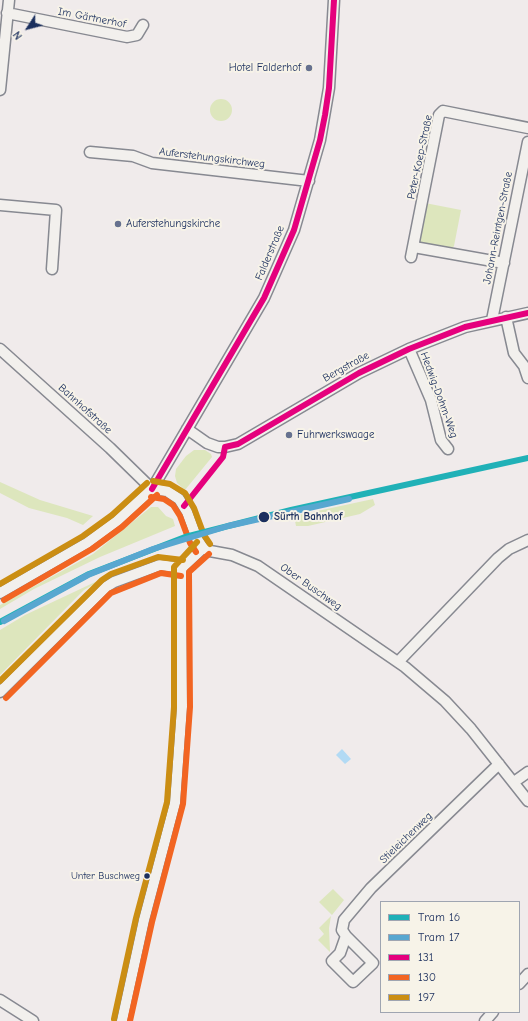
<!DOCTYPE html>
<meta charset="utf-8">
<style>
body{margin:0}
#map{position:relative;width:528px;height:1021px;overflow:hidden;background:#f0ebeb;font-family:"Comic Neue",sans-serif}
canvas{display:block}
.legend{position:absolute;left:380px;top:901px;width:140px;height:112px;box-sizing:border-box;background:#f7f3e8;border:1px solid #9fa5b1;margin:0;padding:5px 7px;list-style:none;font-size:12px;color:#1b2f5e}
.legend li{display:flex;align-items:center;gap:8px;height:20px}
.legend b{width:20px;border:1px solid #9fa5b1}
.north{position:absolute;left:8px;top:8px;width:40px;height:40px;-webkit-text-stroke:3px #f7f3e8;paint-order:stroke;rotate:234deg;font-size:11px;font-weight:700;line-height:16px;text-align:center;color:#1b2f5e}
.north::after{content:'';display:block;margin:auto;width:14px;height:18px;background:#1b2f5e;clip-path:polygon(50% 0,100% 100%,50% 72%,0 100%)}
</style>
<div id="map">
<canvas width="528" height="1021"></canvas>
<ul class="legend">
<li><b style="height:5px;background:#20b1b7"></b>Tram 16</li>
<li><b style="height:5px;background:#58a7d0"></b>Tram 17</li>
<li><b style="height:5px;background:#e5007d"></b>131</li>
<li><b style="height:5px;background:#f26522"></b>130</li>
<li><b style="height:5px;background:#cb8e13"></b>197</li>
</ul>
<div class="north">N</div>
</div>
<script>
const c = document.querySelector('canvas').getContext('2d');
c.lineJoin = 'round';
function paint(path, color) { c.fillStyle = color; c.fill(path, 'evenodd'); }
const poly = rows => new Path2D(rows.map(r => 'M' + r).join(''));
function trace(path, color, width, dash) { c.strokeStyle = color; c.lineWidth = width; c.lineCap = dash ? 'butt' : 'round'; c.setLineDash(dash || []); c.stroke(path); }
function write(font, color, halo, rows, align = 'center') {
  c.font = font + ' "Comic Neue",sans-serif'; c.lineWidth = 4; c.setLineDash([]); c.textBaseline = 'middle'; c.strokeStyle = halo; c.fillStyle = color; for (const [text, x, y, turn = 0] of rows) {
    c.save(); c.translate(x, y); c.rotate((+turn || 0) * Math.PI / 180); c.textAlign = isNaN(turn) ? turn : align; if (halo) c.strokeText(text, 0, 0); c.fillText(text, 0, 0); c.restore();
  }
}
paint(poly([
 '210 110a11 11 0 1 1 22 0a11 11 0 1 1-22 0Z',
 [425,203,461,210,454,246,451,250,421,245,419,243],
 [194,450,205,450,211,454,212,457,185,490,177,483,175,476,176,469,186,456],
 [0,482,40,500,93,516,83,525,67,518,29,508,0,493],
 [373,499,375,505,360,514,308,526,296,526,294,516],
 [151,507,158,507,166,516,173,519,175,526,100,557,34,589,0,609,0,605,93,554],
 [108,576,84,590,76,598,0,675,0,630,25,615],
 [333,889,344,900,332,915,319,902],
 [331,916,329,928,330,952,318,940,324,934,319,928]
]), '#dde6bd');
paint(poly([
 [342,749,351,759,345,764,336,755]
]), '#b2daf4');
const minor = poly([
 [7,13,127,37,137,35,143,25],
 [0,90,9,0],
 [90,152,133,156,152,163,309,181],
 [0,205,56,210,52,269],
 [414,247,504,263],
 [411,257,439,115,443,111,528,128],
 [506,317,514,353,524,366,528,378],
 [492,320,528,142],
 [0,349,110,448,152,489],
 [409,349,431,400,441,440,448,449],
 [187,429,207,443,218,447,225,447,238,444,359,373,409,349,465,327,528,313],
 [152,489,167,491,179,499,187,512,197,539,203,548,210,551,232,555,258,566,405,667,445,701,471,729,528,801],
 [0,593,87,543,117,521,152,489,264,298,294,230,320,140,329,88,334,0],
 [398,662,498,558,509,549,528,540],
 [0,692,106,587,114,582,160,565,182,568],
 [514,782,528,772],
 [346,936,373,963,353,982,332,961,340,953,346,936,342,930,344,920,371,888,499,764],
 [519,984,528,974],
 [0,1000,33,1021],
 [122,1021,144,920,175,803,182,707,181,574,182,568,203,548],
 [485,1021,493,1012]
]);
trace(minor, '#878991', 13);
trace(minor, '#f2f0ed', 10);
trace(poly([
 [225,447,238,444,359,373,409,349,465,327,528,313],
 [152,489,264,298,294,230,320,140,325,115,329,88,334,0],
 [184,506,223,457,225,447]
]), '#e5007d', 6);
trace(poly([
 [151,497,164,499,173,505,180,516,190,543,196,552],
 [4,600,92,549,122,527,157,495],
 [6,698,111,593,161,573,181,576],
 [130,1021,152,922,183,804,190,707,189,575,189,572,209,554]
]), '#f26522', 6);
trace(poly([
 [153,481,170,484,185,493,194,508,204,535,210,544],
 [0,584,83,536,112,515,147,483],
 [0,681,102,580,111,574,158,557,183,560],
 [114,1019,136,918,167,802,174,707,174,567,197,542]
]), '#cb8e13', 6);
trace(poly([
 [0,622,89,574,185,537,291,510,528,458]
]), '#20b1b7', 6);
trace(poly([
 [4,621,88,575,153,549,228,526,349,499]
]), '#58a7d0', 6);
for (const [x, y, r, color] of [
 [309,68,4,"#66718f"],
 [118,224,4,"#66718f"],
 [289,435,4,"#66718f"],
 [264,517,6,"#1b2f5e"],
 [147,876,3.5,"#1b2f5e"]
]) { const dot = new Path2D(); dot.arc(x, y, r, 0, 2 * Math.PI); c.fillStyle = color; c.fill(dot); trace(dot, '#f7f3e8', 1.5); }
write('10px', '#1b2f5e', '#f7f3e8', [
 ["Unter Buschweg",140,876]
], 'right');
write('11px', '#1b2f5e', '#f7f3e8', [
 ["Im Gärtnerhof",92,18,11],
 ["Peter-Koep-Straße",420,157,-78],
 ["Auferstehungskirchweg",212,158,7],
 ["Johann-Reintgen-Straße",498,228,-79],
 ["Falderstraße",270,253,-67],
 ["Bergstraße",346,367,-29],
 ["Hedwig-Dohm-Weg",439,395,70],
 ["Bahnhofstraße",85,409,42],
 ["Ober Buschweg",311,587,35],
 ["Stieleichenweg",406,838,-44]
]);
write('11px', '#1b2f5e', '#f7f3e8', [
 ["Hotel Falderhof",301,68,"right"],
 ["Auferstehungskirche",126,224],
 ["Fuhrwerkswaage",297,435]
], 'left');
write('bold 11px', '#1b2f5e', '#f7f3e8', [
 ["Sürth Bahnhof",274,517]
], 'left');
</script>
